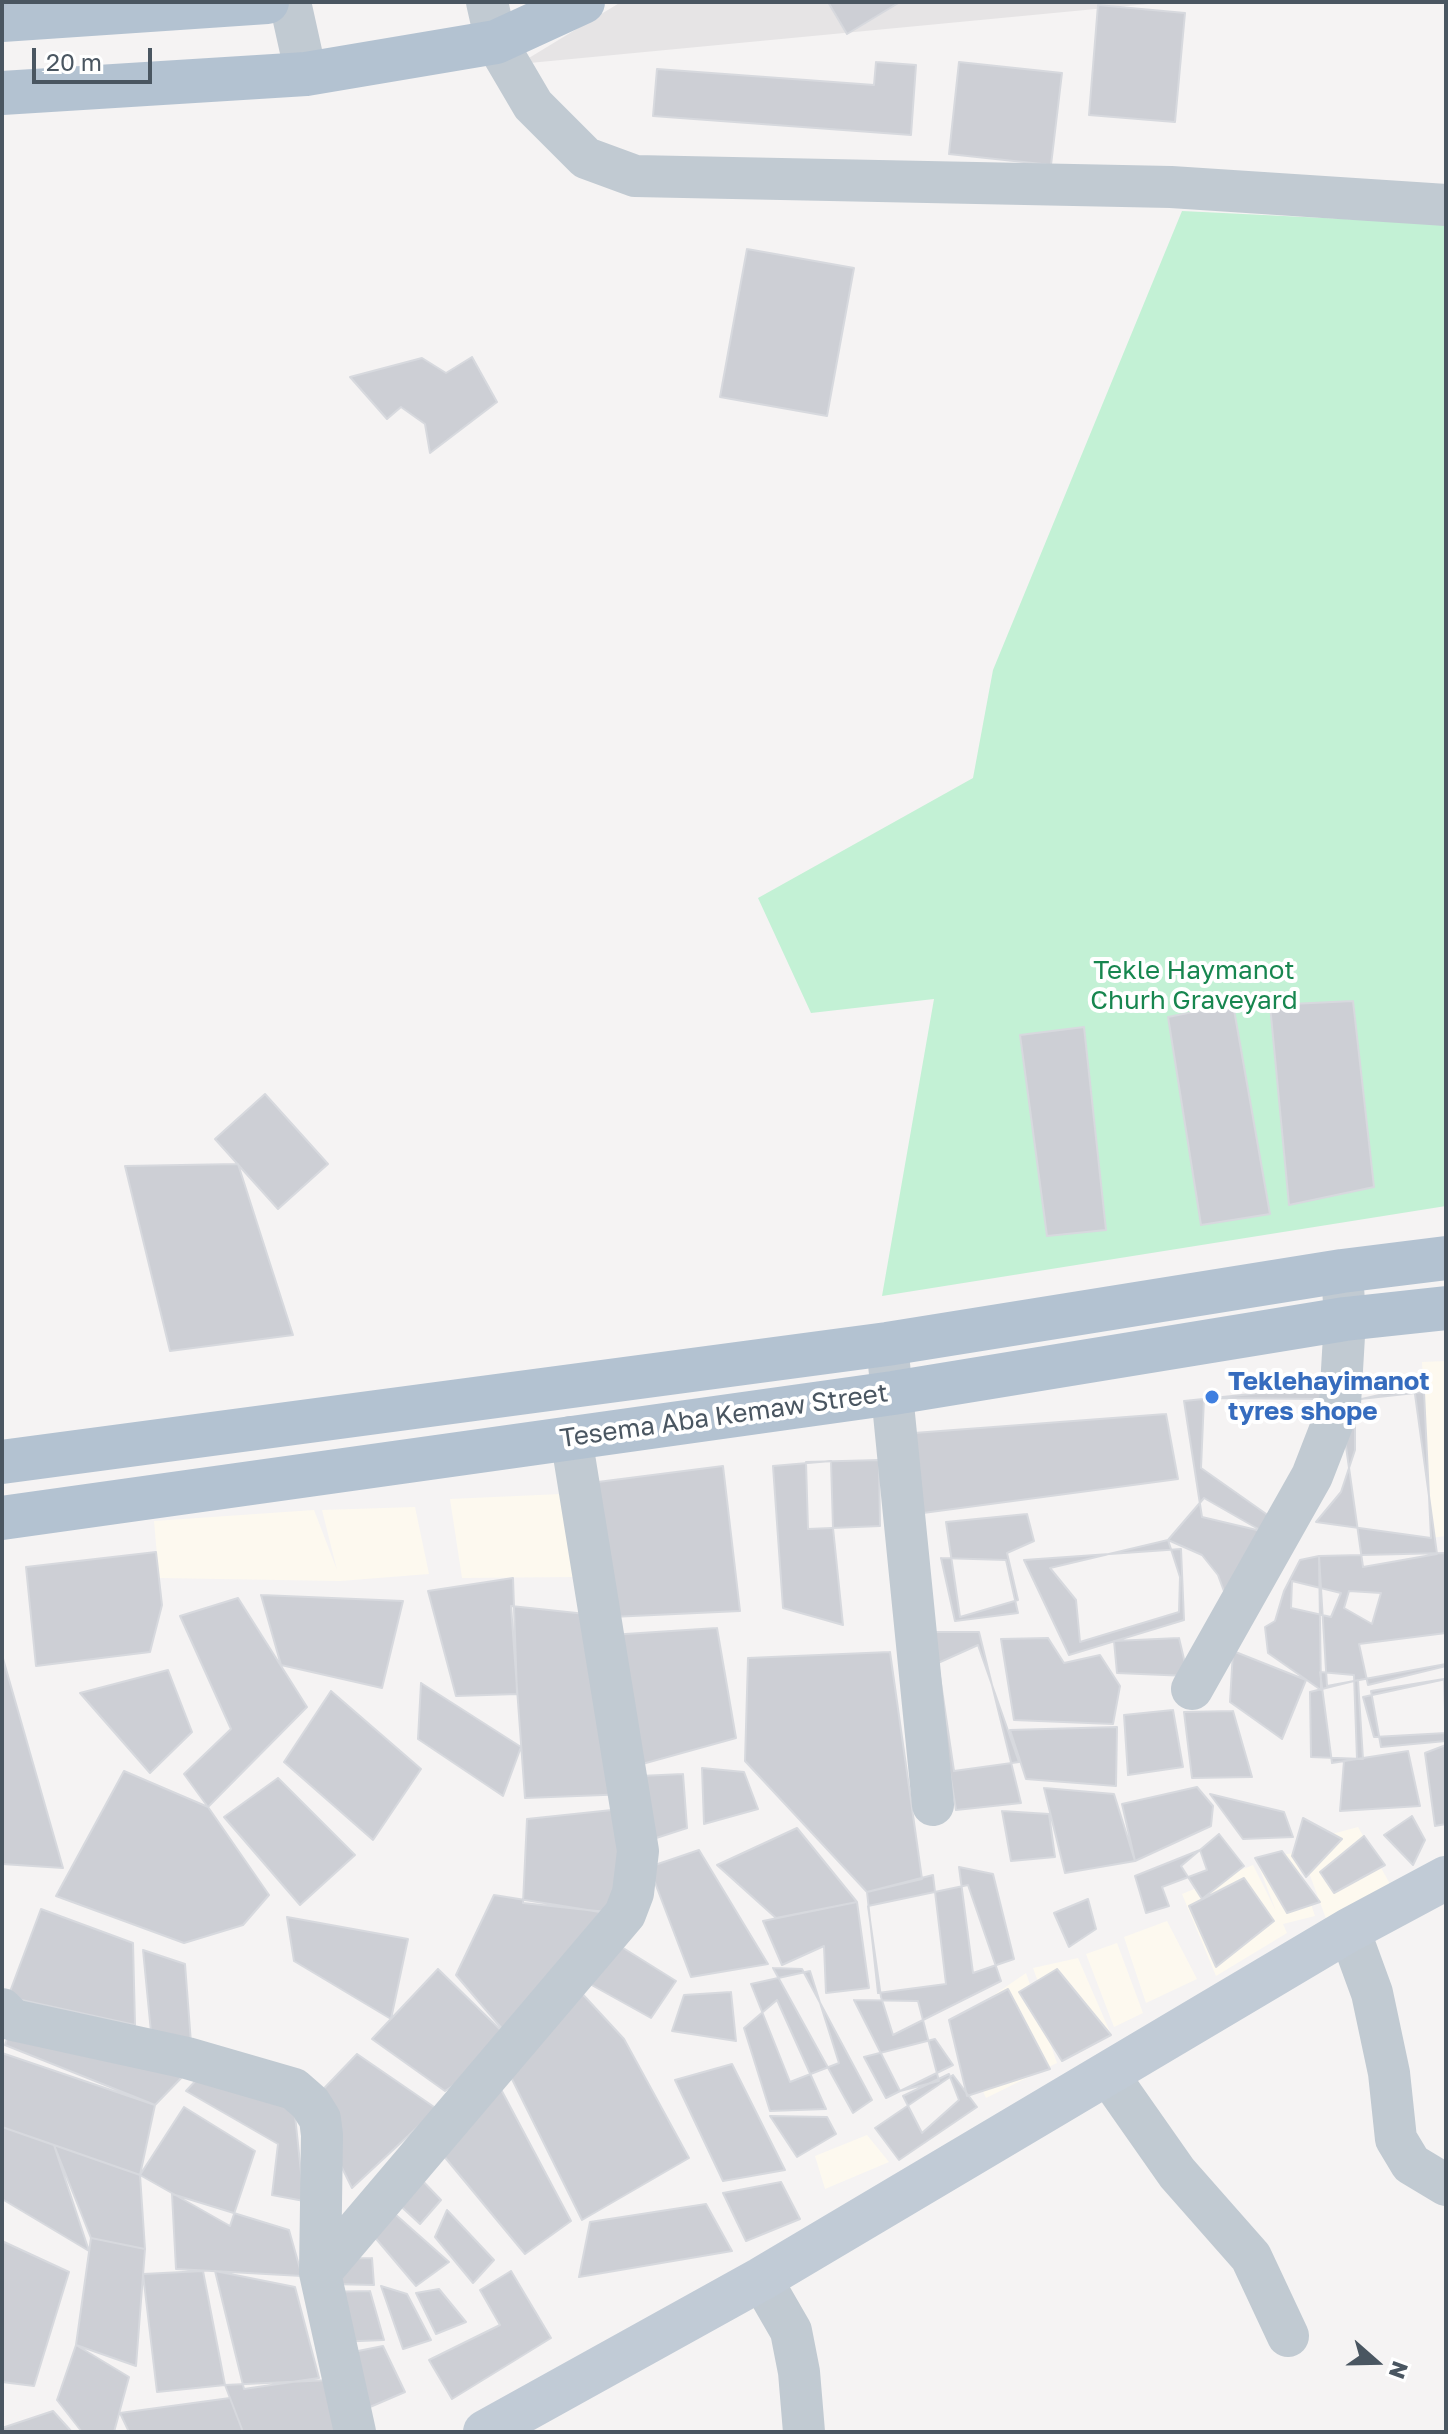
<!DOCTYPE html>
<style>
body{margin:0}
#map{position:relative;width:1448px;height:2434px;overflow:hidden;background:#f5f3f3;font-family:"Golos Text",sans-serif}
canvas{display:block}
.frame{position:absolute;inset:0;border:4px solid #4a5661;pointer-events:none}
.north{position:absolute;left:1336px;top:2322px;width:80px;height:80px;-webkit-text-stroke:6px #fff;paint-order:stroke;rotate:110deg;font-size:22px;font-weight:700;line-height:32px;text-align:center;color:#4a5661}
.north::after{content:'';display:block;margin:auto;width:28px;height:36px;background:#4a5661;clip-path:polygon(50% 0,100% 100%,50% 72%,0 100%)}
.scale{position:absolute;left:32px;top:48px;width:120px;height:36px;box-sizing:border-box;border:4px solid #4a5661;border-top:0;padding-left:10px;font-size:24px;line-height:28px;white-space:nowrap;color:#4a5661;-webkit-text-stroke:6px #fff;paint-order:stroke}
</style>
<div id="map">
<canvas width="1448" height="2434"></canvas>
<div class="frame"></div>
<div class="north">N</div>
<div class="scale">20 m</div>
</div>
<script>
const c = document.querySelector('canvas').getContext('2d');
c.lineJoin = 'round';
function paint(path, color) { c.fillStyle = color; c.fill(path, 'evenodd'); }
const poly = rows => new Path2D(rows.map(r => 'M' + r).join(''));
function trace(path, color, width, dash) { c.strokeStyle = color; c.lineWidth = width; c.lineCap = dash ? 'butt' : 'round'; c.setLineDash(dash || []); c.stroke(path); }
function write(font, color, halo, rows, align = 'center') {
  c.font = font + ' "Golos Text",sans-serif'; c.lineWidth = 8; c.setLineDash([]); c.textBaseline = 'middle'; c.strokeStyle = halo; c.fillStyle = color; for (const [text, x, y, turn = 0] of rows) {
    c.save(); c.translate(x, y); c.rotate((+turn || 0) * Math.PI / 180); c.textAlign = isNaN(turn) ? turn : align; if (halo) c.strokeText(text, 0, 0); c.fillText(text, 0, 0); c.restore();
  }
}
paint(poly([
 [1446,1361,1446,1536,1431,1538,1422,1362],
 [561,1494,577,1577,462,1578,450,1499],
 [415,1507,429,1574,340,1581,159,1578,154,1521,314,1510,337,1570,322,1510],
 [1358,1827,1394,1891,1328,1924,1298,1843],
 [1294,1853,1315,1916,1283,1924,1287,1933,1216,1976,1182,1894,1253,1865,1276,1911,1256,1859],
 [1167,1921,1197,1979,1146,2003,1124,1937],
 [1117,1943,1143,2013,1114,2027,1086,1954],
 [1078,1958,1110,2032,1065,2057,1033,1968],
 [1026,1973,1057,2063,986,2098,953,2023],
 [867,2135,889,2162,825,2189,815,2156]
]), '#fdf9ef');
paint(poly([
 [621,2,1169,2,519,64]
]), '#e6e4e5');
paint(poly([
 [1182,211,1446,224,1446,1206,882,1296,934,999,811,1013,758,898,973,778,993,670]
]), '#c3f1d5');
const building = poly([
 [828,2,900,2,847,34,828,2],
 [1098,5,1185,13,1175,122,1089,115,1098,5],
 [876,62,916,65,911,135,653,116,657,69,874,85,876,62],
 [959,62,1062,73,1051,165,949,154,959,62],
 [747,249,854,268,827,416,720,397,747,249],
 [472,357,497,402,430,453,425,424,401,407,387,419,350,377,422,358,446,373,472,357],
 [1353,1001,1374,1187,1289,1205,1270,1005,1353,1001],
 [1233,1004,1270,1214,1201,1225,1168,1017,1233,1004],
 [1084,1027,1106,1230,1047,1236,1020,1035,1084,1027],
 [265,1094,328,1164,278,1209,215,1139,265,1094],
 [238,1164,293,1335,170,1351,125,1166,238,1164],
 [1328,1386,1301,1469,1261,1531,1202,1517,1184,1401,1328,1386],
 [1414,1387,1437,1554,1363,1567,1340,1404,1414,1387],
 [1424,1392,1431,1538,1316,1522,1341,1492,1355,1450,1355,1420,1351,1400,1424,1392],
 [1204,1398,1324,1399,1279,1523,1201,1468,1204,1398],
 [1166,1414,1178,1479,923,1513,914,1433,1166,1414],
 [879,1460,880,1526,808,1529,806,1462,879,1460],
 [831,1461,833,1528,843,1625,783,1608,773,1466,831,1461],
 [723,1466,740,1611,611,1617,590,1483,723,1466],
 [1204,1498,1281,1542,1232,1613,1218,1575,1202,1555,1168,1540,1204,1498],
 [1027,1514,1034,1541,1007,1553,1018,1600,960,1617,946,1522,1027,1514],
 [1168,1540,1180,1577,1179,1612,1080,1642,1076,1600,1050,1568,1168,1540],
 [1181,1549,1184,1620,1069,1655,1024,1560,1181,1549],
 [156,1552,162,1605,150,1652,36,1666,26,1567,156,1552],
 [1446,1553,1446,1664,1327,1686,1319,1556,1446,1553],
 [1319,1556,1321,1690,1268,1653,1265,1627,1275,1621,1284,1591,1300,1560,1319,1556],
 [941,1558,1006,1560,1018,1613,955,1621,941,1558],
 [513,1578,517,1694,456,1696,428,1591,513,1578],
 [1292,1581,1341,1593,1331,1617,1291,1608,1292,1581],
 [1349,1591,1381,1593,1372,1624,1344,1608,1349,1591],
 [261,1595,403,1601,382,1688,281,1665,261,1595],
 [238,1598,307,1707,208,1807,184,1774,231,1729,180,1616,238,1598],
 [511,1606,586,1614,629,1794,525,1798,511,1606],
 [717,1628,736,1738,635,1766,610,1635,717,1628],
 [927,1632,979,1632,1021,1803,956,1810,927,1632],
 [1446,1633,1446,1666,1368,1685,1359,1644,1446,1633],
 [1048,1638,1064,1663,1100,1655,1120,1686,1113,1724,1014,1720,1001,1639,1048,1638],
 [1179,1638,1188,1676,1117,1673,1114,1641,1179,1638],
 [978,1645,1019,1762,954,1771,938,1663,978,1645],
 [1233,1651,1306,1680,1282,1739,1230,1702,1233,1651],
 [890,1652,922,1879,867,1892,745,1761,748,1658,890,1652],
 [2,1655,63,1868,2,1864,2,1655],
 [168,1670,192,1732,150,1773,80,1693,168,1670],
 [1320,1672,1354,1675,1357,1759,1332,1763,1320,1672],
 [1444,1679,1446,1741,1381,1747,1371,1691,1444,1679],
 [1446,1679,1446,1733,1374,1737,1363,1697,1446,1679],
 [1358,1680,1363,1759,1311,1757,1310,1692,1358,1680],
 [421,1683,521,1747,503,1796,418,1739,421,1683],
 [331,1691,421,1769,373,1840,284,1762,331,1691],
 [1173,1710,1183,1767,1128,1775,1124,1715,1173,1710],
 [1233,1711,1252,1777,1192,1778,1184,1712,1233,1711],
 [1117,1727,1116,1786,1026,1779,1010,1730,1117,1727],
 [1446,1745,1446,1824,1435,1826,1425,1753,1446,1745],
 [1408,1751,1420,1806,1340,1811,1344,1761,1408,1751],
 [702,1768,744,1772,758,1809,704,1824,702,1768],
 [124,1771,208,1807,269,1895,243,1925,184,1943,56,1896,124,1771],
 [683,1774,687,1828,650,1840,640,1776,683,1774],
 [278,1778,355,1855,300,1905,224,1817,278,1778],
 [1197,1787,1213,1806,1211,1826,1135,1861,1122,1804,1197,1787],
 [1044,1788,1114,1794,1135,1861,1065,1873,1044,1788],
 [1210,1794,1284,1812,1293,1837,1243,1839,1210,1794],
 [631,1808,625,1914,523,1903,527,1819,631,1808],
 [1002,1811,1049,1814,1055,1857,1011,1861,1002,1811],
 [1412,1816,1425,1840,1413,1865,1384,1835,1412,1816],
 [1303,1818,1342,1839,1306,1877,1292,1856,1303,1818],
 [797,1828,857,1902,776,1918,717,1865,797,1828],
 [1219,1834,1244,1866,1202,1899,1181,1866,1219,1834],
 [1364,1836,1385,1865,1334,1893,1320,1872,1364,1836],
 [699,1850,768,1964,691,1977,649,1867,699,1850],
 [1200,1850,1207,1870,1162,1887,1169,1906,1146,1913,1135,1876,1200,1850],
 [1282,1851,1320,1902,1287,1913,1255,1858,1282,1851],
 [959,1867,993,1874,1014,1959,973,1973,959,1867],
 [933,1875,946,1984,878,1993,867,1892,933,1875],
 [1244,1878,1274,1921,1216,1967,1189,1906,1244,1878],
 [968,1885,1001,1981,893,2035,881,1997,868,1906,968,1885],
 [494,1895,600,1912,515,2044,456,1975,494,1895],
 [1088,1899,1096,1929,1069,1947,1054,1913,1088,1899],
 [857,1902,869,1988,826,1993,824,1946,782,1965,763,1921,857,1902],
 [41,1909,133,1943,135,2025,8,1997,41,1909],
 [287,1917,408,1939,391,2019,294,1961,287,1917],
 [612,1941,676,1981,651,2018,579,1978,612,1941],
 [143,1950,185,1964,191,2043,151,2032,143,1950],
 [773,1968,802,1969,872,2100,853,2113,773,1968],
 [438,1969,515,2044,445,2091,372,2039,438,1969],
 [1057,1969,1111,2035,1062,2061,1019,1992,1057,1969],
 [810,1971,839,2063,790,2082,751,1984,810,1971],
 [576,1987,624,2039,689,2158,582,2220,505,2065,576,1987],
 [1008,1989,1050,2069,967,2096,949,2020,1008,1989],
 [731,1992,736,2041,672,2031,684,1995,731,1992],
 [777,2000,826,2109,770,2111,744,2028,777,2000],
 [854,2000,918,2001,939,2081,900,2091,854,2000],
 [13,2020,187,2072,155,2105,5,2045,13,2020],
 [935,2039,953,2065,886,2098,864,2057,935,2039],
 [2,2053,155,2105,140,2175,2,2127,2,2053],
 [357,2054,437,2109,352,2188,310,2103,357,2054],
 [732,2064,785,2170,723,2181,675,2080,732,2064],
 [949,2074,959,2100,922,2133,903,2096,949,2074],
 [953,2075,977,2107,899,2160,875,2128,953,2075],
 [200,2076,294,2106,304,2201,272,2195,278,2144,186,2091,200,2076],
 [496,2080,571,2221,525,2254,438,2149,496,2080],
 [184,2107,255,2151,230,2226,140,2175,184,2107],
 [770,2116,827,2117,836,2134,797,2157,770,2116],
 [2,2127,54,2145,89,2251,2,2199,2,2127],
 [54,2145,140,2175,145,2249,91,2238,54,2145],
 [415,2173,441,2200,420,2224,392,2198,415,2173],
 [781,2182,800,2219,746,2241,723,2193,781,2182],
 [172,2194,289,2230,302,2276,176,2269,172,2194],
 [706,2204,732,2251,579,2277,590,2222,706,2204],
 [387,2207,449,2262,416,2286,367,2228,387,2207],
 [447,2210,494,2260,473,2283,435,2237,447,2210],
 [91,2238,145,2249,136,2366,76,2345,91,2238],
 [2,2241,69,2272,34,2386,2,2382,2,2241],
 [372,2258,374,2285,332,2284,332,2259,372,2258],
 [203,2271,225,2385,157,2392,143,2274,203,2271],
 [215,2271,295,2287,319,2378,244,2389,215,2271],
 [511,2271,551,2338,452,2399,429,2360,500,2325,480,2290,511,2271],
 [381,2286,407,2294,431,2340,403,2349,381,2286],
 [439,2289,466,2322,436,2334,416,2293,439,2289],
 [370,2291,384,2340,336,2342,324,2292,370,2291],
 [76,2345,129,2377,114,2432,82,2432,57,2400,76,2345],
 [383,2346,405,2392,363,2410,338,2355,383,2346],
 [330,2380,339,2432,243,2432,225,2385,330,2380],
 [230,2398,243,2432,129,2432,120,2413,230,2398],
 [53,2411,72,2432,2,2432,2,2428,53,2411]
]);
paint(building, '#cdcfd5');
trace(building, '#d7d9de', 2);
trace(poly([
 [290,2,306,74],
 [487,2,496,42,533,105,586,158,635,176,1171,187,1446,205],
 [887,1344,933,1805],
 [1192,1689,1312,1476,1340,1404,1345,1319,1342,1271],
 [1349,1930,1372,1993,1389,2073,1396,2139,1411,2164,1446,2185],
 [2,2009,13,2020,187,2058,294,2089,310,2103,320,2119,322,2135,320,2273,355,2432],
 [1109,2076,1177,2173,1251,2257,1288,2336],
 [320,2273,625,1914,633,1893,638,1851,571,1437],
 [761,2279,791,2331,799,2372,804,2432]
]), '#c1cad2', 42);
trace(poly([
 [485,2432,761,2279,1349,1930,1446,1878]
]), '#c1cbd6', 44);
trace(poly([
 [2,20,267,2],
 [2,93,306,74,496,42,583,2],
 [2,1462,887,1344,1342,1271,1446,1258],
 [2,1518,893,1393,1345,1319,1446,1308]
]), '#b3c2d1', 44);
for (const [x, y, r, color] of [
 [1212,1397,8,"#3f7fe0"]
]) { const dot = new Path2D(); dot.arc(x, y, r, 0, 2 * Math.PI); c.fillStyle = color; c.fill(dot); trace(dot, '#fff', 3); }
write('26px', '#17864f', '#fff', [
 ["Tekle Haymanot",1194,971],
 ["Churh Graveyard",1194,1001]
]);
write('bold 26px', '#366cbe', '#fff', [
 ["Teklehayimanot",1228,1382],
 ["tyres shope",1228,1412]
], 'left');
write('26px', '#4a5661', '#fff', [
 ["Tesema Aba Kemaw Street",724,1416,-8]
]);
</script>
